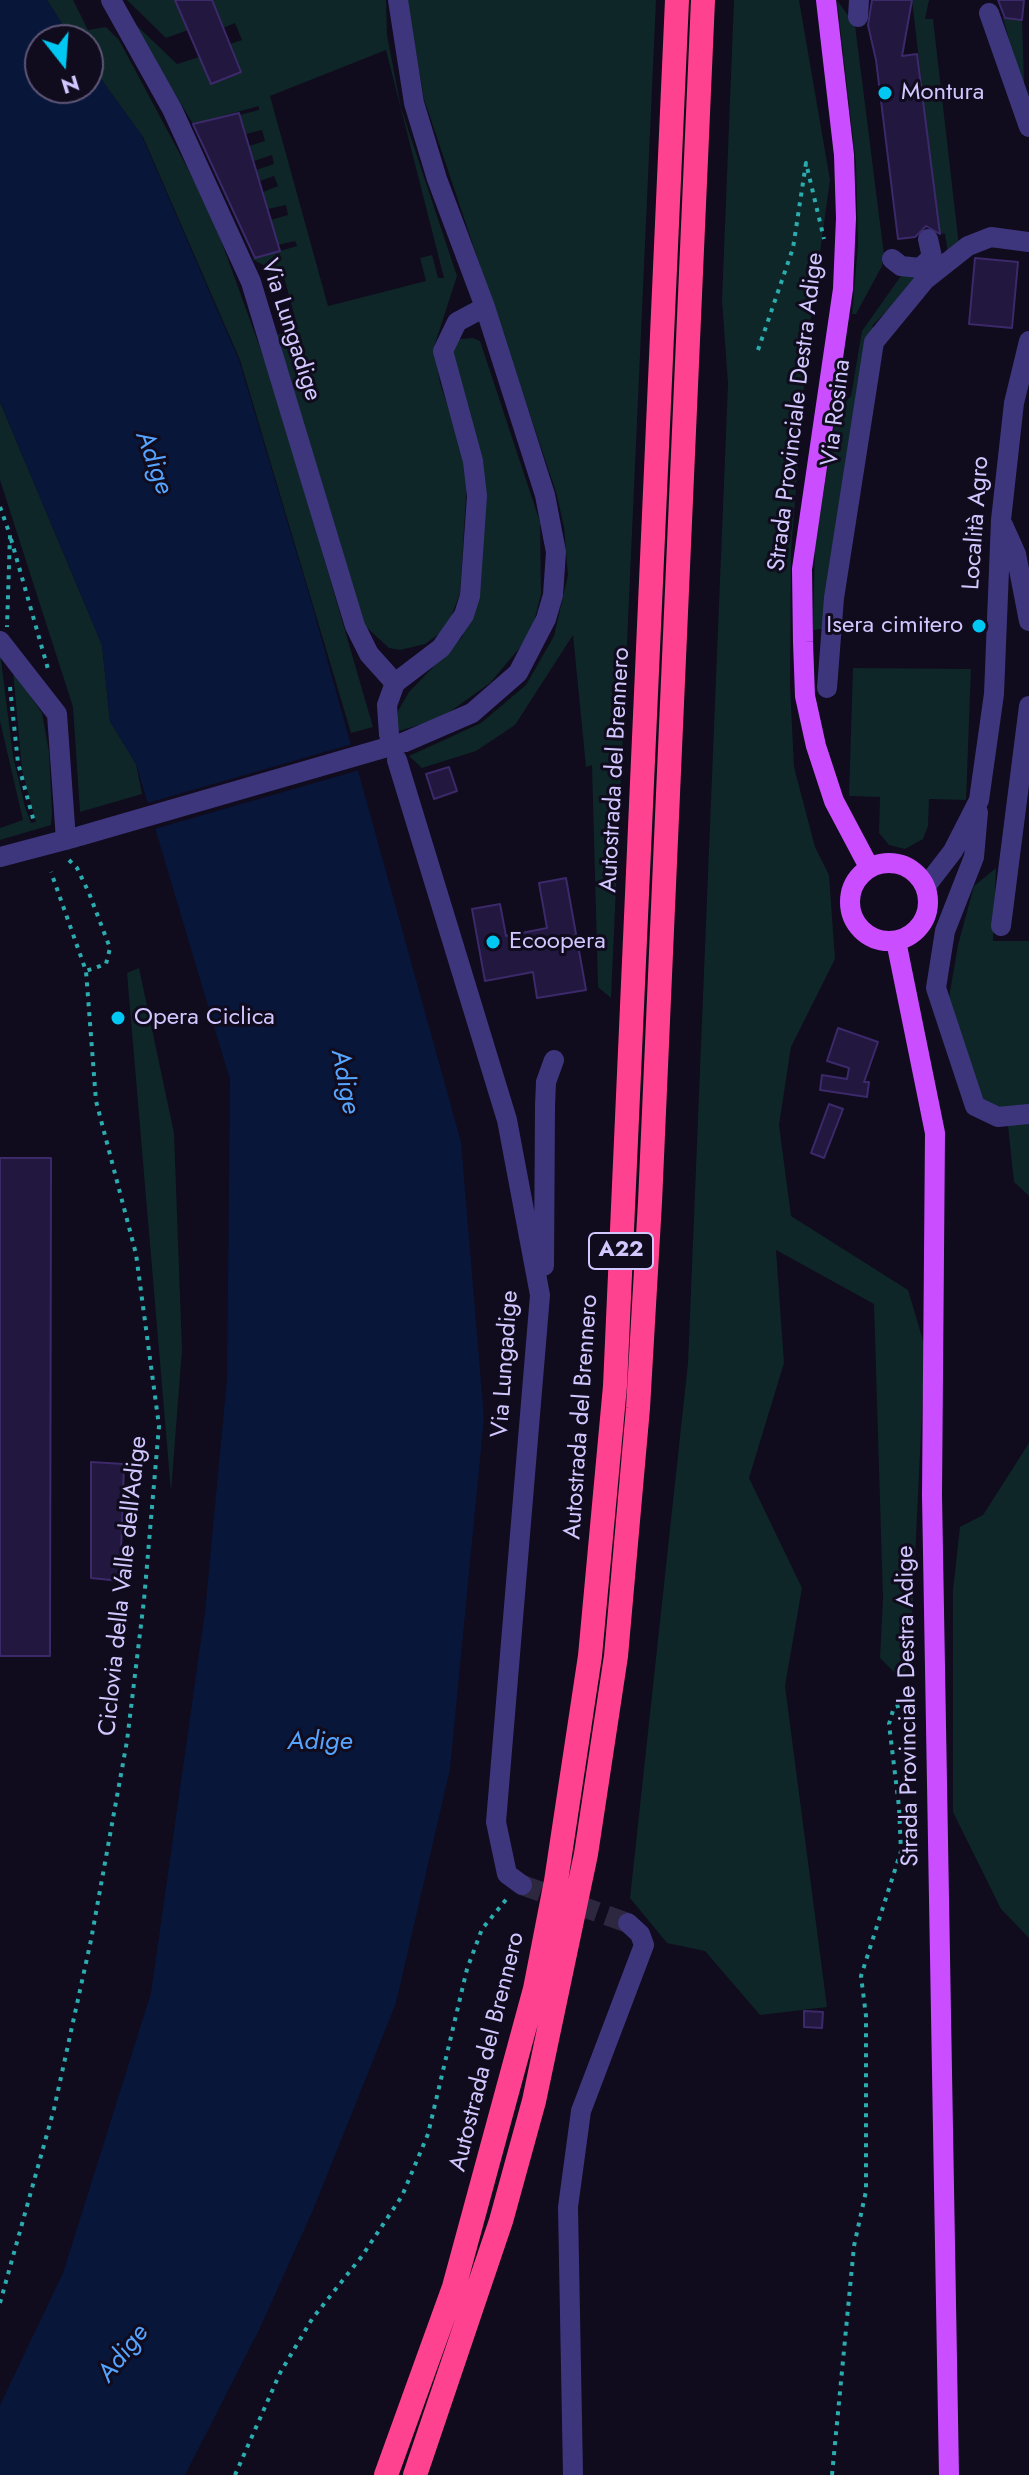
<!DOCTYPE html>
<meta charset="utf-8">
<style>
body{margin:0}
#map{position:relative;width:1029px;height:2475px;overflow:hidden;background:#100b1d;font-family:Jost,sans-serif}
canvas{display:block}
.north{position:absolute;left:24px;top:24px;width:80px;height:80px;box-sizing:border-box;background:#100b1d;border:2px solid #5e5677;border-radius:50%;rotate:163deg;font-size:22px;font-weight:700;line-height:32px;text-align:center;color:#d2c7ff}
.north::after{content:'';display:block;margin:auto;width:28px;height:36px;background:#00c8f2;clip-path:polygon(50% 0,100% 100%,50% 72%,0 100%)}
</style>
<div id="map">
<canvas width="1029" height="2475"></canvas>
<div class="north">N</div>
</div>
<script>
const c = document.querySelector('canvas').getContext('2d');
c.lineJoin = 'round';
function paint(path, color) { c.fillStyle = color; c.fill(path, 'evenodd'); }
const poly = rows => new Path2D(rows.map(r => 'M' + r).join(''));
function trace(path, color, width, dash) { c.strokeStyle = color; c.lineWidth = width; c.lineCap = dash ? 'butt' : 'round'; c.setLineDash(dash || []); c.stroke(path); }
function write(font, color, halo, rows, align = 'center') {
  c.font = font + ' Jost,sans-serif'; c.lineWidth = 6; c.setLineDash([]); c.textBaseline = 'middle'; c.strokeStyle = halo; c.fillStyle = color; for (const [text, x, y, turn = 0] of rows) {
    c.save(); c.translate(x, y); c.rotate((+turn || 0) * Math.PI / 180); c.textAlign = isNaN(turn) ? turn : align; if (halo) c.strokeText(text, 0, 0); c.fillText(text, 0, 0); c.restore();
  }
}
paint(poly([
 [47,0,73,0,88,30,106,27,119,40,210,210,274,386,373,727,351,733,240,360,143,137,88,61,88,40,72,40],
 [127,0,175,0,188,30,166,38],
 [212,0,386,0,387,35,401,108,457,276,434,347,440,383,465,459,467,481,460,594,446,629,425,644,400,650,389,648,365,626,277,335,298,329,284,277,271,279,267,267,252,259,297,246,295,241,278,245,271,220,288,215,286,205,268,209,263,192,278,186,274,176,260,181,256,170,274,164,272,155,254,161,249,146,265,141,262,130,246,134,240,115,259,110,259,106,193,124,130,19,177,64,199,57,211,83,241,72,230,44,242,40,235,23,223,28],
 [386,50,444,278,438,278,432,255,420,258,426,281,328,306,270,96],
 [407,0,656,0,611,998,598,987,592,765,586,767,573,635,515,725,476,751,422,768,409,756,481,723,526,685,554,636,568,575,564,527,556,492,424,99],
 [734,0,799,0,830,180,807,346,791,552,790,685,794,767,815,847,829,875,835,959,791,1047,779,1125,791,1216,908,1290,925,1347,911,1643,903,1681,880,1658,883,1599,874,1304,776,1250,784,1363,749,1478,802,1588,785,1686,827,2007,760,2015,705,1951,667,1943,630,1898,688,1363,728,384,722,300],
 [837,0,855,25,884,255,882,266,856,314,852,314,858,245,856,164],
 [912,0,929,0,925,19,933,19,959,246,948,253,945,234,939,233],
 [1003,18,1022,20,1024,81,1021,83],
 [903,273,924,274,872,326,877,329,829,628,813,630,815,544,837,411,851,396,862,331],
 [473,338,480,341,540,522,541,594,534,622,522,645,490,683,441,718,396,732,398,711,409,692,462,637,479,592,484,467,451,351,459,339],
 [0,402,102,645,110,721,136,764,142,794,80,812,73,707,0,480],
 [0,652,13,756,25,807,31,823,36,822,22,770,13,671,42,713,49,752,52,813,51,825,0,840,0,828,23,820,0,721],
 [853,668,971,669,966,800,929,799,928,826,923,839,905,849,889,845,879,833,880,797,849,796],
 [996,868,993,941,1029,941,1029,1196,1014,1182,1008,1126,966,1109,946,1015,958,945,974,886],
 [139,968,174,1133,182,1350,171,1492,127,973],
 [1029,1443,1029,1938,1001,1909,953,1812,953,1590,960,1527,983,1515]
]), '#0e2627');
paint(poly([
 [0,0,47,0,72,40,40,40,40,88,88,88,88,61,141,134,239,360,311,601,461,1142,484,1418,450,1769,396,2003,313,2210,259,2330,185,2475,0,2475,0,2405,63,2273,151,1993,205,1612,227,1379,230,1080,136,764,110,721,102,645,0,402]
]), '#081639');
paint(poly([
 [356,743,363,769,151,830,144,804]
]), '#100b1d');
const building = poly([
 [175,0,212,0,241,72,211,84,175,0],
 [872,0,912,0,902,56,917,54,940,234,926,226,915,237,898,239,876,60,868,25,872,0],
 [998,0,1024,0,1022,20,1005,18,998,0],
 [239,113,280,251,255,258,193,124,239,113],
 [975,258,1018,262,1012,328,969,324,975,258],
 [449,767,457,791,434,799,426,774,449,767],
 [566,878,586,990,537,998,533,972,485,981,472,909,500,904,506,936,547,928,539,883,566,878],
 [838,1028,878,1042,864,1082,869,1082,867,1097,820,1090,822,1075,847,1079,849,1068,827,1061,838,1028],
 [829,1104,843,1109,824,1158,811,1153,829,1104],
 [0,1158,51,1158,50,1656,0,1656,0,1158],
 [91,1462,124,1464,120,1581,91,1578,91,1462],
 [804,2011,823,2012,822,2028,804,2027,804,2011]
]);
paint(building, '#22173e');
trace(building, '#3b296a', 2);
trace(poly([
 [522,1885,628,1923]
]), '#2d273f', 20, [20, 10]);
trace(poly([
 [758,350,793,248,806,163,824,239],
 [0,507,10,535,7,627],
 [11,539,48,669],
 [10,687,18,763,34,822],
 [69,860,77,868,89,893,110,948,106,964,86,971],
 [0,2303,54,2109,91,1940,127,1741,144,1600,159,1426,136,1254,96,1101,86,971,51,872],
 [235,2475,280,2373,312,2319,362,2256,402,2196,428,2134,467,1969,482,1929,509,1896],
 [832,2475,854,2246,866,2191,866,2016,861,1976,901,1851,899,1807,889,1724,894,1707,916,1701]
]), '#2badaf', 4, [4, 6]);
trace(poly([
 [111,0,172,109,251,282,355,626,369,654,395,683],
 [398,0,414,103,437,179,485,307,545,495,556,552,553,595,546,619,518,673,472,713,405,742],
 [989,13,1029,127],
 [858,17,859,0],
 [892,259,901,266,920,268,932,257,928,239],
 [1003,525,1016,554,1029,621],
 [0,641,57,714,66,840],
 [827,688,834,598,874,342,925,280,968,246,991,237,1029,242],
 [389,735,387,705,395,683,441,648,464,615,470,596,477,496,473,461,443,351,457,322,485,307],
 [397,760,507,1120,540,1295,496,1822,507,1874,522,1885],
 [978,812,974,857,945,931,936,988,975,1106,998,1117,1029,1114],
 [0,857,76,837],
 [926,886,953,851,979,800,994,694,1001,520,1014,403,1029,341],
 [1001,926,1029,706],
 [544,1266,545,1106,546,1082,554,1060],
 [573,2475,568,2207,581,2111,644,1945,640,1934,628,1923]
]), '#3e367d', 20);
trace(poly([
 [826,0,844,155,846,218,843,289,802,569,803,642,805,696,816,746,834,801,869,867],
 '850 902a39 39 0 1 1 78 0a39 39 0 1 1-78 0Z',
 [896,941,935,1133,932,1495,949,2475]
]), '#ca4eff', 20);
trace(poly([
 [386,2475,454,2287,535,1989,556,1881,590,1656,615,1386,677,0],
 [415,2475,501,2221,534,2101,586,1854,616,1656,638,1408,650,1202,703,0]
]), '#ff428f', 24);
trace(poly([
 [80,836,405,742]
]), '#3e367d', 20);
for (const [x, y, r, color] of [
 [885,93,8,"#00c8f2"],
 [979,626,8,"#00c8f2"],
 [493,942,8,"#00c8f2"],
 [118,1018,8,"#00c8f2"]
]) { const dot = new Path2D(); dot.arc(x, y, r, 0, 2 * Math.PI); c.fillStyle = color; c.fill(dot); trace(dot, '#100b1d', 3); }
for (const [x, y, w] of [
 [621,1251,64]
]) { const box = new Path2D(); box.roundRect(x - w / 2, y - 18, w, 36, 6); c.fillStyle = '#100b1d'; c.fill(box); trace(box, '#d2c7ff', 2); }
write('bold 22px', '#d2c7ff', null, [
 ["A22",621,1251]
]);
write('24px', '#d2c7ff', '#100b1d', [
 ["Montura",901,93],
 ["Isera cimitero",963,626,"right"],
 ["Ecoopera",509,942],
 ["Opera Ciclica",134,1018]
], 'left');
write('24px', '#d2c7ff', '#100b1d', [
 ["Via Lungadige",290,330,72],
 ["Strada Provinciale Destra Adige",797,412,-83],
 ["Via Rosina",837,413,-83],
 ["Località Agro",977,523,-86],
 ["Autostrada del Brennero",616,770,-87],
 ["Via Lungadige",506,1364,-86],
 ["Autostrada del Brennero",582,1417,-86],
 ["Ciclovia della Valle dell'Adige",124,1586,-84],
 ["Strada Provinciale Destra Adige",909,1706,-91],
 ["Autostrada del Brennero",488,2052,-76]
]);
write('italic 26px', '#55a4ff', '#100b1d', [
 ["Adige",153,463,70],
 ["Adige",344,1082,79],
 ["Adige",320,1743],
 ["Adige",124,2354,-52]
]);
</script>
